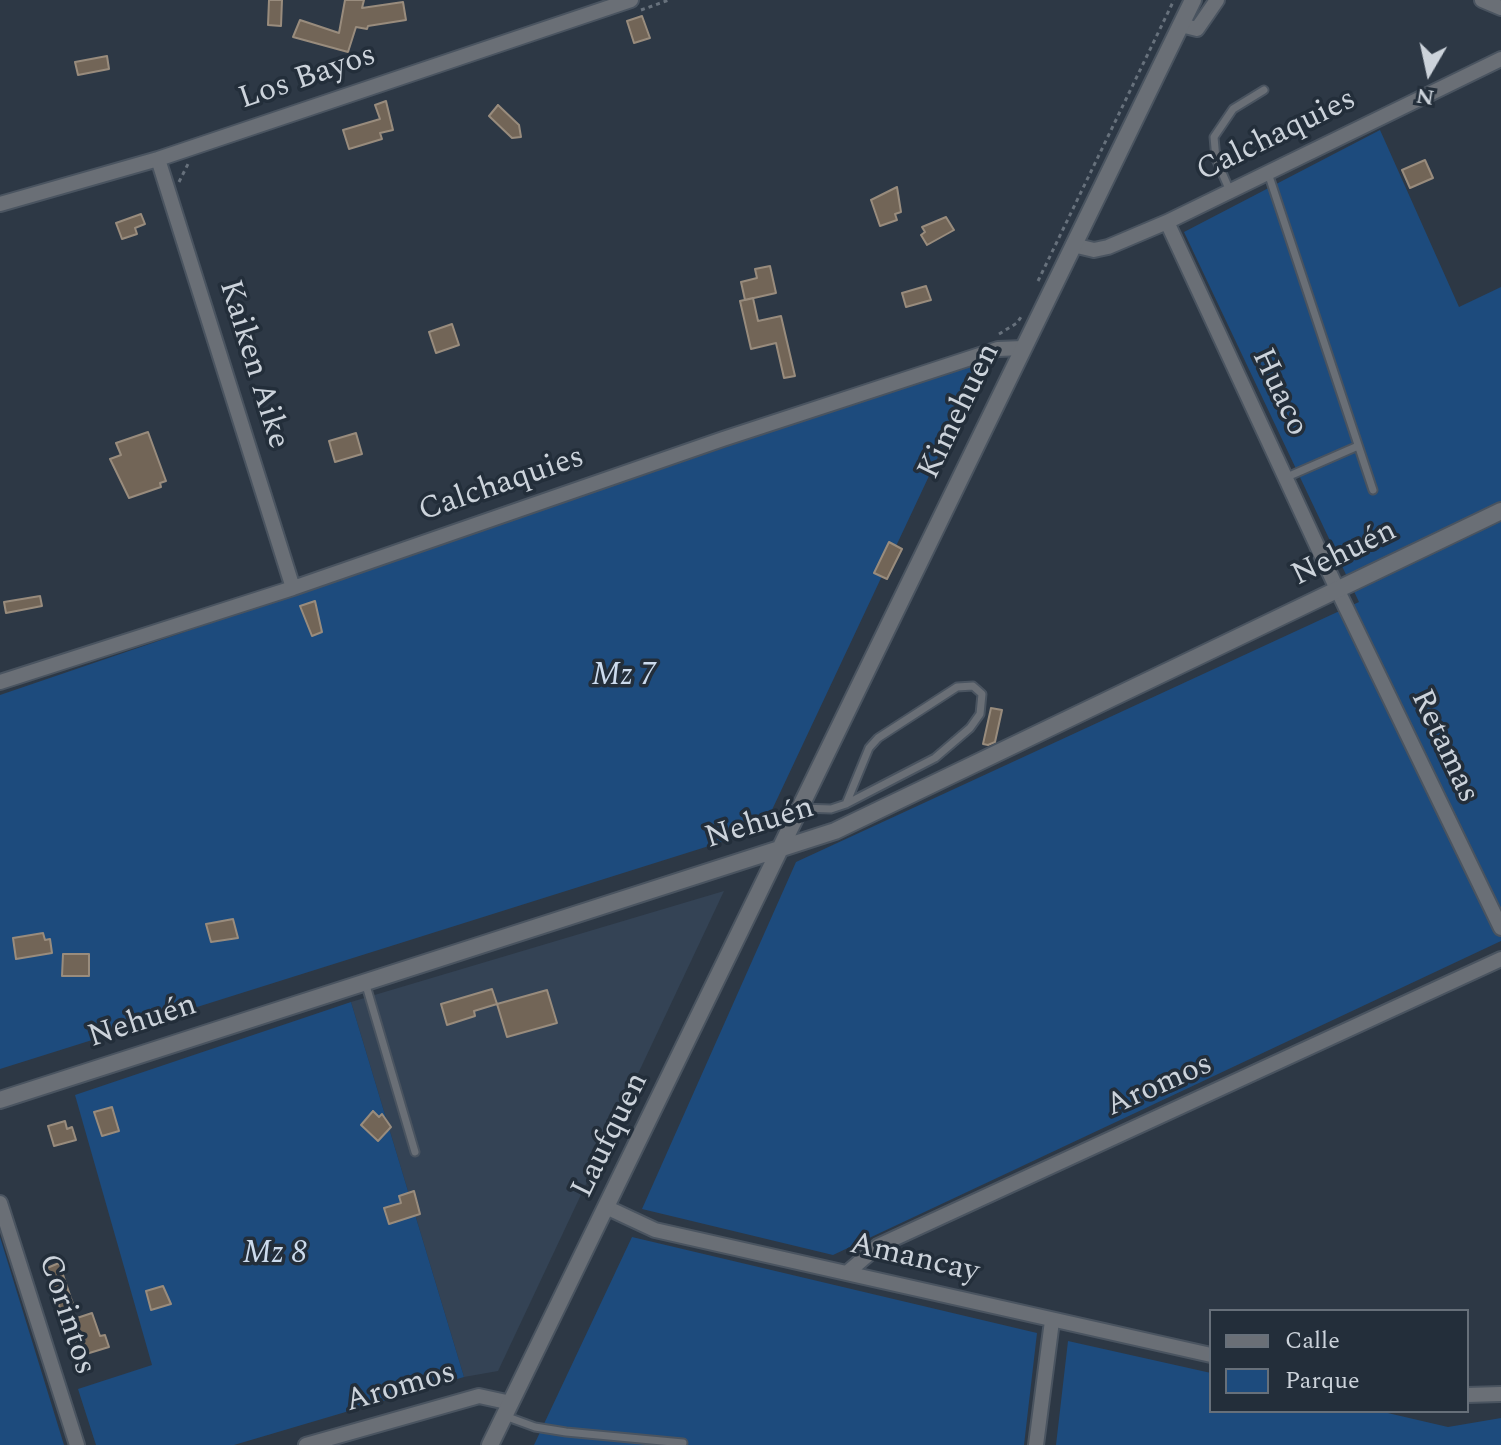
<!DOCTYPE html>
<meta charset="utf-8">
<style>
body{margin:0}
#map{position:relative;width:1501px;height:1445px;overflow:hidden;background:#2d3845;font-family:Spectral,serif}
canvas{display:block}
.legend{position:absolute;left:1209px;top:1309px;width:260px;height:104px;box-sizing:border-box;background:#232e3a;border:2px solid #67707a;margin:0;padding:10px 14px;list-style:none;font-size:24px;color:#ccd3db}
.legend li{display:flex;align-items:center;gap:16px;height:40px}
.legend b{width:40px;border:2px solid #67707a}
.north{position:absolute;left:1389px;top:32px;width:80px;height:80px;-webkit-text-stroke:6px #232e3a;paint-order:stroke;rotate:189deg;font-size:22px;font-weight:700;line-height:32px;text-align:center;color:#ccd3db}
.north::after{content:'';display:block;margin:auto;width:28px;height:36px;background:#ccd3db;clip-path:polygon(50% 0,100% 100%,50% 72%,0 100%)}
</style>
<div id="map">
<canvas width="1501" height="1445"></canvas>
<ul class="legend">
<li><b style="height:10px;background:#6a6f76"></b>Calle</li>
<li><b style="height:22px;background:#1d4b7d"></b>Parque</li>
</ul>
<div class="north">N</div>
</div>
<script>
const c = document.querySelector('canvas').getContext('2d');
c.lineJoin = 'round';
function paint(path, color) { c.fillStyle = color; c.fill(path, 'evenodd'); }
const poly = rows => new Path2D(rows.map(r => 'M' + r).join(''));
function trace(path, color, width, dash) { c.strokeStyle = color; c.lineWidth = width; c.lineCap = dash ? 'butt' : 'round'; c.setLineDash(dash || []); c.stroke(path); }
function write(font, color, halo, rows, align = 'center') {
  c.font = font + ' Spectral,serif'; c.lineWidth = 7; c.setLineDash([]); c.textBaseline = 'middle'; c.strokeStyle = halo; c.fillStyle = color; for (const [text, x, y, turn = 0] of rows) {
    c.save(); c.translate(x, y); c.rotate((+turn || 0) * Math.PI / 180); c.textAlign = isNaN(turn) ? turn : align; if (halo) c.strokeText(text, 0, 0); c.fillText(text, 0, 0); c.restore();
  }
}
paint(poly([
 [724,891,498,1371,464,1377,351,1002]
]), '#344355');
paint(poly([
 [1380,130,1459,307,1501,287,1501,941,833,1255,642,1209,796,862,1359,602,1184,232],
 [984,359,763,829,0,1069,0,695],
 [351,1002,464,1377,234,1445,96,1445,78,1389,152,1365,75,1095],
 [0,1237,64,1445,0,1445],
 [632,1237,1037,1333,1024,1445,534,1445],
 [1068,1341,1211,1373,1211,1411,1379,1411,1448,1427,1501,1418,1501,1445,1056,1445]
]), '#1d4b7d');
const building = poly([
 [269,0,282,0,281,26,268,25,269,0],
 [345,0,364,0,362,8,403,2,406,20,368,26,367,29,356,27,348,52,293,37,300,20,339,33,345,0],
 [642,16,650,38,634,43,627,21,642,16],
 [107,56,109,69,78,75,75,62,107,56],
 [386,101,393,130,380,133,382,139,349,149,343,130,380,119,375,105,386,101],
 [498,105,519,125,521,137,512,138,489,116,498,105],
 [1425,160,1433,178,1410,188,1402,170,1425,160],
 [897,187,901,212,895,214,897,220,880,226,871,200,897,187],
 [141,214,145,224,135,228,137,234,122,239,116,223,141,214],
 [946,217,954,230,927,245,921,235,925,232,922,227,946,217],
 [770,266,776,293,745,300,741,282,757,278,755,269,770,266],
 [926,286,931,300,906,307,902,293,926,286],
 [753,298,758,321,781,316,795,376,784,378,776,343,751,349,740,301,753,298],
 [452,324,459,345,436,353,429,332,452,324],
 [148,432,166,481,160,483,161,487,129,498,110,459,121,455,116,443,148,432],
 [356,433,362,454,335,462,329,441,356,433],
 [889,542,902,549,887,579,874,573,889,542],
 [40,596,42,606,6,613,4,602,40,596],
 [315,601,322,632,312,636,300,606,315,601],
 [991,708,1002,710,995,742,988,745,983,744,991,708],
 [233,919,238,938,211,942,206,924,233,919],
 [43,933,45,940,50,939,52,953,16,959,13,938,43,933],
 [63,954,89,954,89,976,62,976,63,954],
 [492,989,497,1004,474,1011,475,1016,447,1025,441,1004,492,989],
 [547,990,557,1023,507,1037,497,1004,547,990],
 [112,1107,119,1131,102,1136,94,1112,112,1107],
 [373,1111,379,1117,382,1114,391,1127,378,1141,361,1125,373,1111],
 [65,1121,67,1129,72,1127,76,1140,54,1146,48,1126,65,1121],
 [414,1191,420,1214,389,1224,384,1208,401,1203,399,1196,414,1191],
 [59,1263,73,1304,60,1309,47,1268,59,1263],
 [163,1286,171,1304,151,1310,146,1291,163,1286],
 [92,1313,100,1336,105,1335,109,1347,86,1354,82,1342,77,1344,68,1321,92,1313]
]);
paint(building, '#726557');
trace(building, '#998c7d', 2);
const service = poly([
 [1268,173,1373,490],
 [1230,191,1216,159,1214,137,1233,109,1264,90],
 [1287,477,1358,446],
 [801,808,831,809,846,804,935,758,970,728,980,714,982,694,973,686,957,687,878,738,869,748,846,804],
 [365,982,415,1152],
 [505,1416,535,1427,566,1432,683,1443]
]);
const minor = poly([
 [1482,0,1501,8],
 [1181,25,1197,29,1217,0],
 [158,159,293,588],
 [0,204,158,159,631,0],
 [1167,222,1337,589,1501,928],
 [1073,245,1094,250,1108,247,1167,222,1501,59],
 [0,682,293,588,723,439,998,349,1023,348],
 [0,1203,77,1445],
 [608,1208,655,1230,1211,1355],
 [848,1272,878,1246,1501,959],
 [1467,1395,1501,1394],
 [306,1445,479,1396,511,1403],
 [1036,1445,1052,1321]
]);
const tertiary = poly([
 [0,1100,835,831,1501,511],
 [490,1445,1193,0]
]);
trace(service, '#4a5460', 11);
trace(minor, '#4a5460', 18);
trace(tertiary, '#4a5460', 20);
trace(poly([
 [641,10,669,0],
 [179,182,188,164],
 [1038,281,1174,0],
 [999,334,1017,323,1021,317]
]), '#67717c', 3, [4, 4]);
trace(service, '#6a6f76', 7);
trace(minor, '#6a6f76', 14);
trace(tertiary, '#6a6f76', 16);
write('32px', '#ccd3db', '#232e3a', [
 ["Los Bayos",308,79,-19],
 ["Calchaquies",1277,137,-26],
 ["Kaiken Aike",252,365,73],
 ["Huaco",1278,393,65],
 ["Kimehuen",961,412,-64],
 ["Calchaquies",502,486,-19],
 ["Nehuén",1345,555,-26],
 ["Retamas",1443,747,65],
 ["Nehuén",760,825,-17],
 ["Nehuén",143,1023,-18],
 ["Aromos",1160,1087,-24],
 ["Laufquen",612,1136,-64],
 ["Amancay",914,1260,13],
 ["Corintos",65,1315,72],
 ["Aromos",401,1389,-16]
]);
write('italic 32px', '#ccdbed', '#232e3a', [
 ["Mz 7",624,678],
 ["Mz 8",275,1256]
]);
</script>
